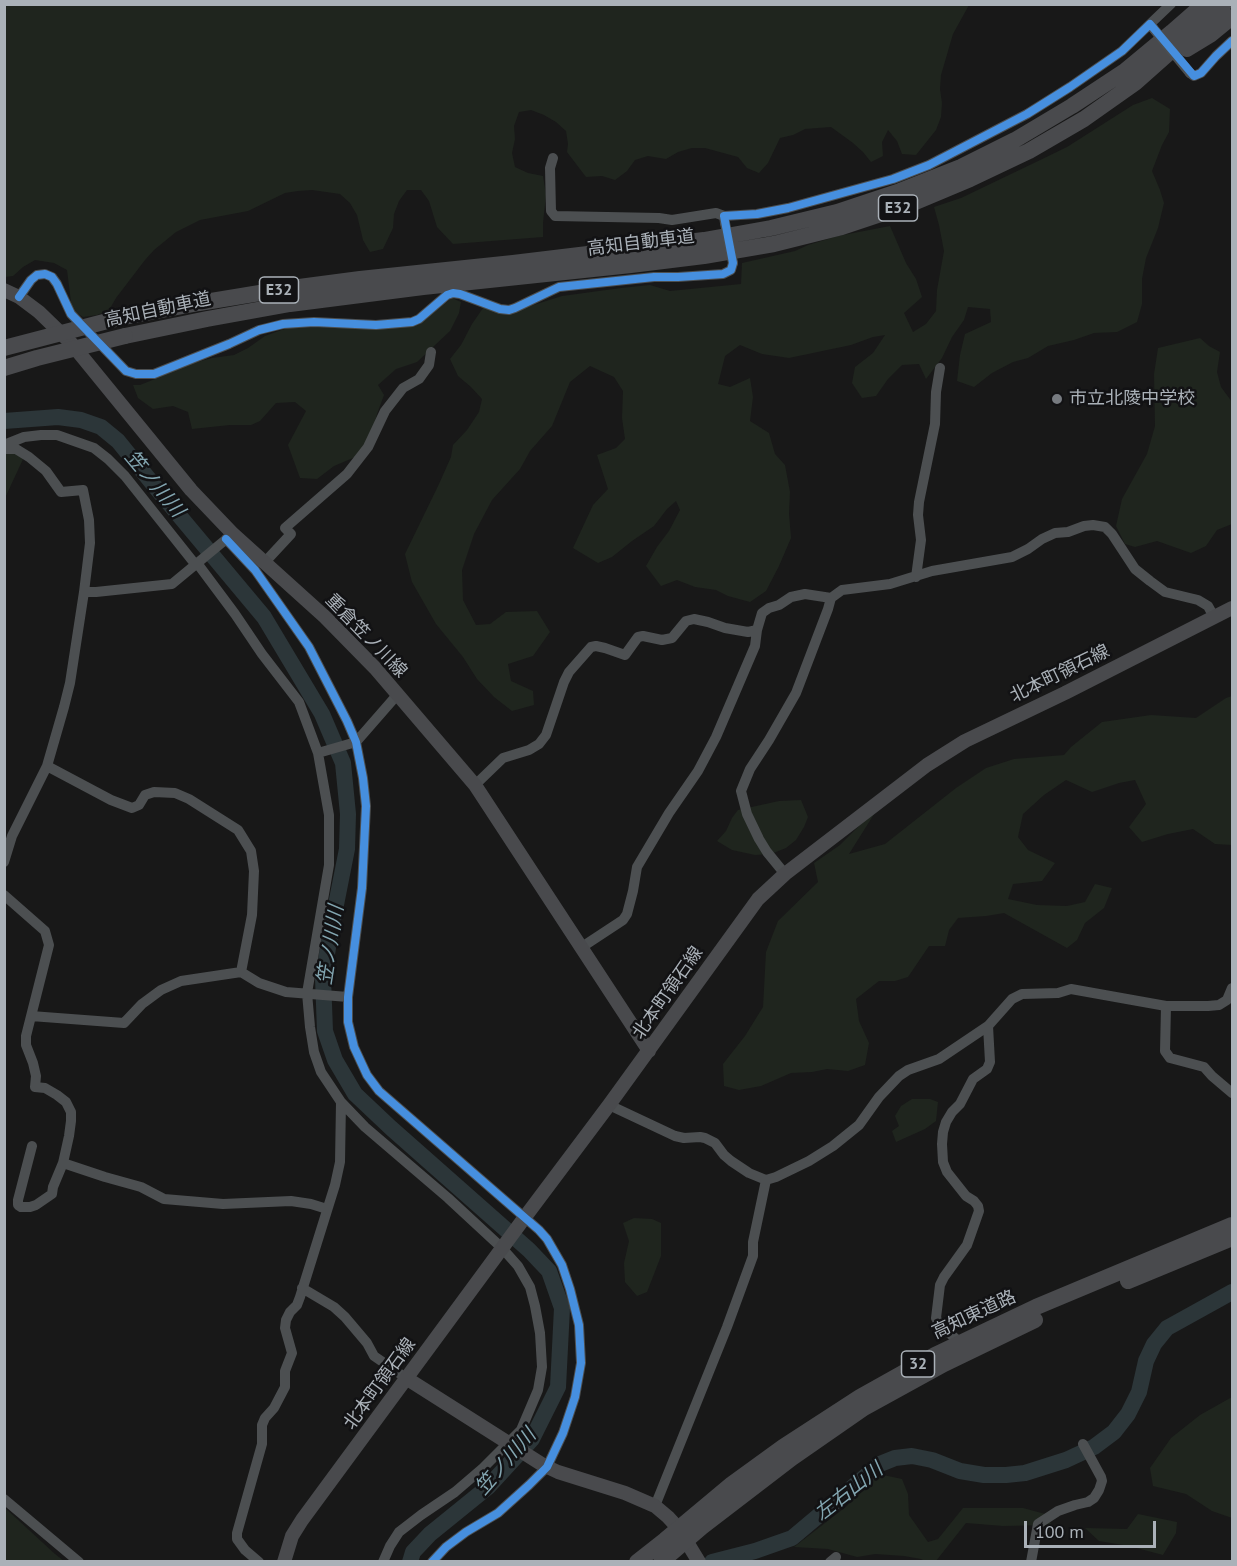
<!DOCTYPE html>
<meta charset="utf-8">
<style>
body{margin:0}
#map{position:relative;width:1237px;height:1566px;overflow:hidden;background:#181818;font-family:"PT Sans",sans-serif}
canvas{display:block}
.frame{position:absolute;inset:0;border:6px solid #aab1b8;pointer-events:none}
.scale{position:absolute;left:1024px;top:1521px;width:132px;height:27px;box-sizing:border-box;border:3px solid #aab1b8;border-top:0;padding-left:8px;font-size:18px;line-height:21px;white-space:nowrap;color:#aab1b8;-webkit-text-stroke:4px #121214;paint-order:stroke}
</style>
<div id="map">
<canvas width="1237" height="1566"></canvas>
<div class="frame"></div>
<div class="scale">100 m</div>
</div>
<script>
const c = document.querySelector('canvas').getContext('2d');
c.lineJoin = 'round';
function paint(path, color) { c.fillStyle = color; c.fill(path, 'evenodd'); }
const poly = rows => new Path2D(rows.map(r => 'M' + r).join(''));
function trace(path, color, width, dash) { c.strokeStyle = color; c.lineWidth = width; c.lineCap = dash ? 'butt' : 'round'; c.setLineDash(dash || []); c.stroke(path); }
function write(font, color, halo, rows, align = 'center') {
  c.font = font + ' "PT Sans","Noto Sans JP",sans-serif'; c.lineWidth = 5; c.setLineDash([]); c.textBaseline = 'middle'; c.strokeStyle = halo; c.fillStyle = color; for (const [text, x, y, turn = 0] of rows) {
    c.save(); c.translate(x, y); c.rotate((+turn || 0) * Math.PI / 180); c.textAlign = isNaN(turn) ? turn : align; if (halo) c.strokeText(text, 0, 0); c.fillText(text, 0, 0); c.restore();
  }
}
paint(poly([
 [5,5,969,5,953,34,941,75,940,89,942,103,941,117,936,130,916,155,902,154,897,141,888,130,882,142,883,156,871,162,863,152,853,143,831,127,805,129,793,135,780,138,768,163,759,173,747,168,738,157,705,148,692,148,678,152,666,159,648,156,635,160,627,171,615,180,602,176,586,177,567,152,568,144,566,131,556,122,544,115,531,110,519,112,514,126,515,139,512,153,515,167,528,173,543,176,546,195,543,223,543,237,453,244,437,227,429,201,421,190,407,190,399,201,394,214,393,228,383,249,370,252,363,240,357,215,350,203,340,194,312,190,298,191,285,193,248,211,200,220,176,232,154,250,145,260,116,298,109,310,97,315,83,317,72,310,67,270,54,263,35,260,23,267,13,276,5,277],
 [1152,98,1170,109,1169,132,1162,145,1152,171,1160,190,1164,203,1158,228,1146,258,1142,279,1142,304,1137,322,1117,332,1094,333,1074,340,1048,346,1028,358,1013,362,992,373,974,387,957,381,960,355,965,334,991,322,990,309,968,307,964,320,952,337,942,358,926,379,919,364,902,365,888,379,876,396,862,398,852,383,855,367,873,353,885,335,873,337,851,345,789,358,762,354,740,345,725,356,718,384,730,387,750,378,753,397,750,421,769,433,775,454,785,465,790,492,789,514,791,538,779,566,766,591,750,602,728,596,716,590,695,587,677,580,661,586,646,566,657,547,669,531,680,510,676,501,667,509,654,526,632,541,612,557,598,563,573,548,593,505,608,489,597,455,616,448,625,439,622,418,623,391,614,377,590,366,570,382,552,426,530,451,520,469,492,500,474,534,462,570,463,600,476,625,490,624,506,612,537,611,550,632,533,656,508,664,511,681,533,691,534,705,512,711,494,697,477,679,463,657,436,624,412,582,405,554,439,484,451,457,453,445,467,430,479,412,482,399,471,387,458,376,450,359,461,345,472,324,483,308,505,314,562,296,621,288,650,285,670,291,741,284,742,263,795,251,808,245,838,236,890,226,906,263,916,279,922,297,904,313,913,332,926,324,936,311,937,290,944,251,939,225,934,207,961,198,1034,163,1067,147,1133,105],
 [452,298,461,302,459,313,450,331,417,362,396,369,378,385,384,395,377,414,372,435,360,455,334,466,317,479,300,478,288,445,306,411,295,402,276,403,260,421,251,425,230,425,192,429,188,412,173,406,153,409,138,398,133,385,140,385,155,379,190,364,212,358,234,355,248,348,265,336,287,328,418,325],
 [1200,338,1209,346,1220,352,1217,372,1221,387,1232,402,1232,524,1217,530,1206,546,1191,553,1157,541,1135,547,1125,544,1116,526,1122,499,1147,454,1155,426,1154,374,1158,348],
 [5,440,24,457,5,498],
 [1232,696,1232,845,1215,844,1193,829,1168,834,1142,842,1129,827,1146,804,1135,780,1119,783,1092,792,1066,780,1044,795,1023,814,1018,837,1028,850,1055,863,1042,881,1013,884,1008,899,1037,905,1067,906,1085,902,1095,884,1112,888,1104,908,1085,923,1077,940,1067,948,1004,913,986,916,958,918,949,930,945,946,929,946,908,977,895,981,879,981,856,999,859,1021,869,1043,865,1065,848,1071,827,1069,812,1072,791,1073,761,1086,739,1090,724,1086,723,1064,745,1036,763,1007,766,952,778,921,818,882,814,863,840,845,863,822,876,811,849,854,885,844,956,788,986,768,1014,759,1064,755,1071,747,1102,722,1151,715,1196,718,1226,698],
 [801,800,808,817,804,827,796,840,786,848,771,854,755,855,732,850,717,841,726,831,732,818,738,810,779,801],
 [912,1099,930,1099,938,1102,936,1121,925,1129,896,1142,892,1131,899,1126,895,1116,901,1106],
 [634,1218,652,1219,661,1223,661,1256,647,1292,637,1296,625,1282,624,1263,629,1241,623,1223],
 [1232,1397,1232,1518,1212,1511,1186,1494,1153,1486,1150,1468,1171,1438,1200,1415],
 [874,1473,902,1479,908,1494,909,1515,928,1542,938,1539,963,1508,1023,1508,1049,1515,1051,1525,1003,1526,966,1523,936,1561,925,1561,921,1559,904,1556,875,1554,857,1557,828,1549,794,1547,847,1506],
 [4,1507,55,1554,64,1561,5,1561],
 [1138,1514,1177,1522,1176,1533,1163,1555,1129,1546,1099,1541,1085,1528,1127,1529]
]), '#1f251e');
trace(poly([
 [4,421,58,417,81,420,101,427,118,441,157,489,264,617,322,714,343,763,348,814,347,849,331,930,323,978,325,1031,335,1060,355,1094,391,1128,529,1250,549,1271,562,1308,558,1387,532,1439,488,1487,430,1534,413,1552,410,1562],
 [712,1562,755,1551,792,1538,880,1464,895,1458,912,1456,932,1460,960,1471,984,1475,1006,1475,1025,1473,1066,1460,1094,1447,1114,1432,1128,1414,1139,1392,1146,1361,1154,1344,1167,1328,1232,1292]
]), '#2c3639', 16);
trace(poly([
 [1150,24,1171,4],
 [1190,73,1194,76,1201,73,1216,56,1232,41],
 [553,158,550,168,551,211,555,216,659,218,672,220,716,213,724,216],
 [725,223,724,216,757,214,788,208,893,179,929,165,1027,114,1070,87,1122,51,1150,24,1153,28],
 [19,297,31,280,37,275,45,274,52,277,57,284,71,314,126,371,136,374,154,374,229,344,259,330,283,324,314,322,376,325,412,322,419,319,447,295,453,293,460,294,500,309,509,310,515,308,559,287,654,277,678,277,723,274,731,270,733,263],
 [4,445,24,437,41,435,57,435,94,448,108,459,125,476,195,564],
 [4,449,16,449,29,457,46,471,61,492,83,490,89,520,90,543,84,592,70,683,64,707,47,766,12,836,4,862],
 [226,539,255,570,309,647,347,721,356,742,363,778,366,806,362,888,348,997,348,1022,354,1047,367,1075,379,1091,539,1230,547,1239,562,1265,570,1289,579,1325,581,1363,575,1397,563,1433,547,1467,529,1485,498,1513,466,1532,446,1547,432,1562],
 [265,562,291,534,285,528,347,474,368,447,385,411,403,388,419,379,429,365,431,352],
 [197,563,235,614,262,654,299,702,318,753,329,815,329,865,307,993,310,1027,314,1052,321,1072,341,1102,365,1127,448,1198,502,1248,518,1266,530,1287,535,1306,540,1333,542,1367,538,1390,521,1430,483,1468,455,1492,421,1515,399,1532,390,1546,383,1562],
 [916,577,921,540,918,515,919,502,935,424,936,392,940,368],
 [84,592,96,592,172,584,230,536],
 [318,753,356,742,397,695],
 [47,766,111,800,132,808,139,805,145,795,154,792,175,793,189,799,238,830,251,851,254,871,252,915,241,972],
 [475,785,503,758,529,750,539,744,546,735,564,682,569,672,591,647,596,646,605,648,625,655,638,637,643,636,662,640,672,638,686,621,694,619,708,622,725,628,748,632,757,630],
 [785,874,767,852,759,839,747,814,741,791,750,769,769,740,796,693,828,609,831,598,842,590,890,584,932,571,1012,557,1028,549,1042,539,1055,533,1068,532,1084,526,1093,525,1105,527,1112,534,1135,569,1150,581,1165,592,1198,600,1208,606,1214,617],
 [4,895,45,931,49,945,26,1036,26,1045,33,1063,36,1076,35,1087,45,1088,57,1095,66,1102,71,1112,71,1121,69,1136,63,1163,105,1177,141,1187,164,1199,223,1204,291,1201,311,1204,327,1209],
 [582,947,623,920,627,914,633,891,637,867,669,813,698,771,716,737,755,646,757,630,762,613,769,608,779,605,791,597,805,594,831,598],
 [1166,1006,1165,1051,1170,1058,1204,1067,1212,1076,1232,1093],
 [31,1016,124,1023,142,1004,161,990,181,981,241,972,259,983,286,992,348,997],
 [609,1105,675,1136,684,1138,700,1137,705,1138,715,1143,724,1155,731,1161,749,1173,766,1180,776,1177,809,1161,833,1146,859,1125,879,1097,899,1076,908,1070,939,1059,988,1026,1012,999,1022,994,1058,993,1071,989,1166,1006,1208,1006,1219,1005,1227,1000,1232,988],
 [32,1146,18,1200,18,1205,21,1207,30,1207,36,1205,52,1194,53,1187,63,1163],
 [302,1288,334,1307,345,1317,367,1343,374,1356,406,1378],
 [958,1343,956,1339,939,1324,936,1318,940,1285,944,1277,967,1245,979,1211,978,1206,974,1201,966,1196,947,1172,943,1162,942,1144,943,1132,946,1122,952,1112,960,1104,973,1079,987,1069,990,1062,988,1026],
 [4,1499,79,1562],
 [655,1506,727,1327,753,1256,753,1242,766,1180],
 [259,1562,245,1550,237,1539,237,1533,262,1444,262,1425,265,1418,274,1408,285,1387,285,1371,292,1353,285,1328,286,1320,290,1312,297,1305,300,1297,335,1185,340,1162,341,1102],
 [830,1562,836,1557],
 [1031,1562,1038,1524,1058,1511,1075,1505,1088,1502,1094,1498,1099,1490,1102,1481,1101,1477,1083,1444]
]), '#4c4f51', 10);
trace(poly([
 [4,290,19,297,39,312,71,343,191,490,233,534,325,617,375,668,475,785,649,1051],
 [406,1378,543,1465,558,1472,625,1493,655,1506,668,1517,679,1529,699,1562],
 [284,1562,292,1536,302,1520,525,1217,609,1105,758,899,785,874,927,765,965,741,1065,693,1232,608]
]), '#494a4d', 14);
trace(poly([
 [1187,49,1210,35,1232,17],
 [119,318,199,303,284,289,360,279,513,263,704,240,771,228,837,212,900,191,961,167,1015,140,1072,106,1125,71,1172,32,1204,4],
 [125,336,207,319,290,304,423,287,631,265,704,256,774,244,842,227,908,205,970,179,1029,151,1084,119,1135,83,1224,4],
 [1128,1281,1232,1238],
 [637,1562,665,1540,732,1484,783,1447,860,1397,935,1355,1036,1307,1232,1225],
 [661,1562,702,1527,792,1458,864,1408,944,1364,1035,1320]
]), '#494a4d', 16);
trace(poly([
 [1153,28,1190,73],
 [725,223,733,263]
]), '#4c4f51', 10);
trace(poly([
 [4,348,119,318],
 [4,368,37,358,125,336]
]), '#494a4d', 16);
trace(poly([
 [19,297,31,280,37,275,45,274,52,277,57,284,71,314,126,371,136,374,154,374,229,344,259,330,283,324,314,322,376,325,412,322,419,319,447,295,453,293,460,294,500,309,509,310,515,308,559,287,654,277,678,277,723,274,731,270,733,263,724,216,757,214,788,208,893,179,929,165,1027,114,1070,87,1122,51,1150,24,1194,76,1201,73,1216,56,1232,41],
 [226,539,255,570,309,647,347,721,356,742,363,778,366,806,362,888,348,997,348,1022,354,1047,367,1075,379,1091,539,1230,547,1239,562,1265,570,1289,579,1325,581,1363,575,1397,563,1433,547,1467,529,1485,498,1513,466,1532,446,1547,432,1562]
]), '#468fdf', 8);
for (const [x, y, r, color] of [
 [1057,399,6,"#777b80"]
]) { const dot = new Path2D(); dot.arc(x, y, r, 0, 2 * Math.PI); c.fillStyle = color; c.fill(dot); trace(dot, '#121214', 2); }
for (const [x, y, w] of [
 [898,208,39],
 [279,290,39],
 [918,1364,33]
]) { const box = new Path2D(); box.roundRect(x - w / 2, y - 13, w, 26, 4.5); c.fillStyle = '#121214'; c.fill(box); trace(box, '#aab1b8', 1.5); }
write('bold 16px', '#aab1b8', null, [
 ["E32",898,208],
 ["E32",279,290],
 ["32",918,1364]
]);
write('18px', '#aab1b8', '#121214', [
 ["高知自動車道",641,243,-7],
 ["高知自動車道",158,310,-12],
 ["重倉笠ノ川線",366,636,46],
 ["北本町領石線",1060,674,-26],
 ["北本町領石線",668,993,-55],
 ["高知東道路",974,1315,-25],
 ["北本町領石線",380,1384,-54]
]);
write('18px', '#aab1b8', '#121214', [
 ["市立北陵中学校",1069,399]
], 'left');
write('italic 20px', '#83a6b1', '#121214', [
 ["笠ノ川川",154,484,50],
 ["笠ノ川川",331,945,-81],
 ["笠ノ川川",506,1462,-49],
 ["左右山川",849,1492,-38]
]);
</script>
